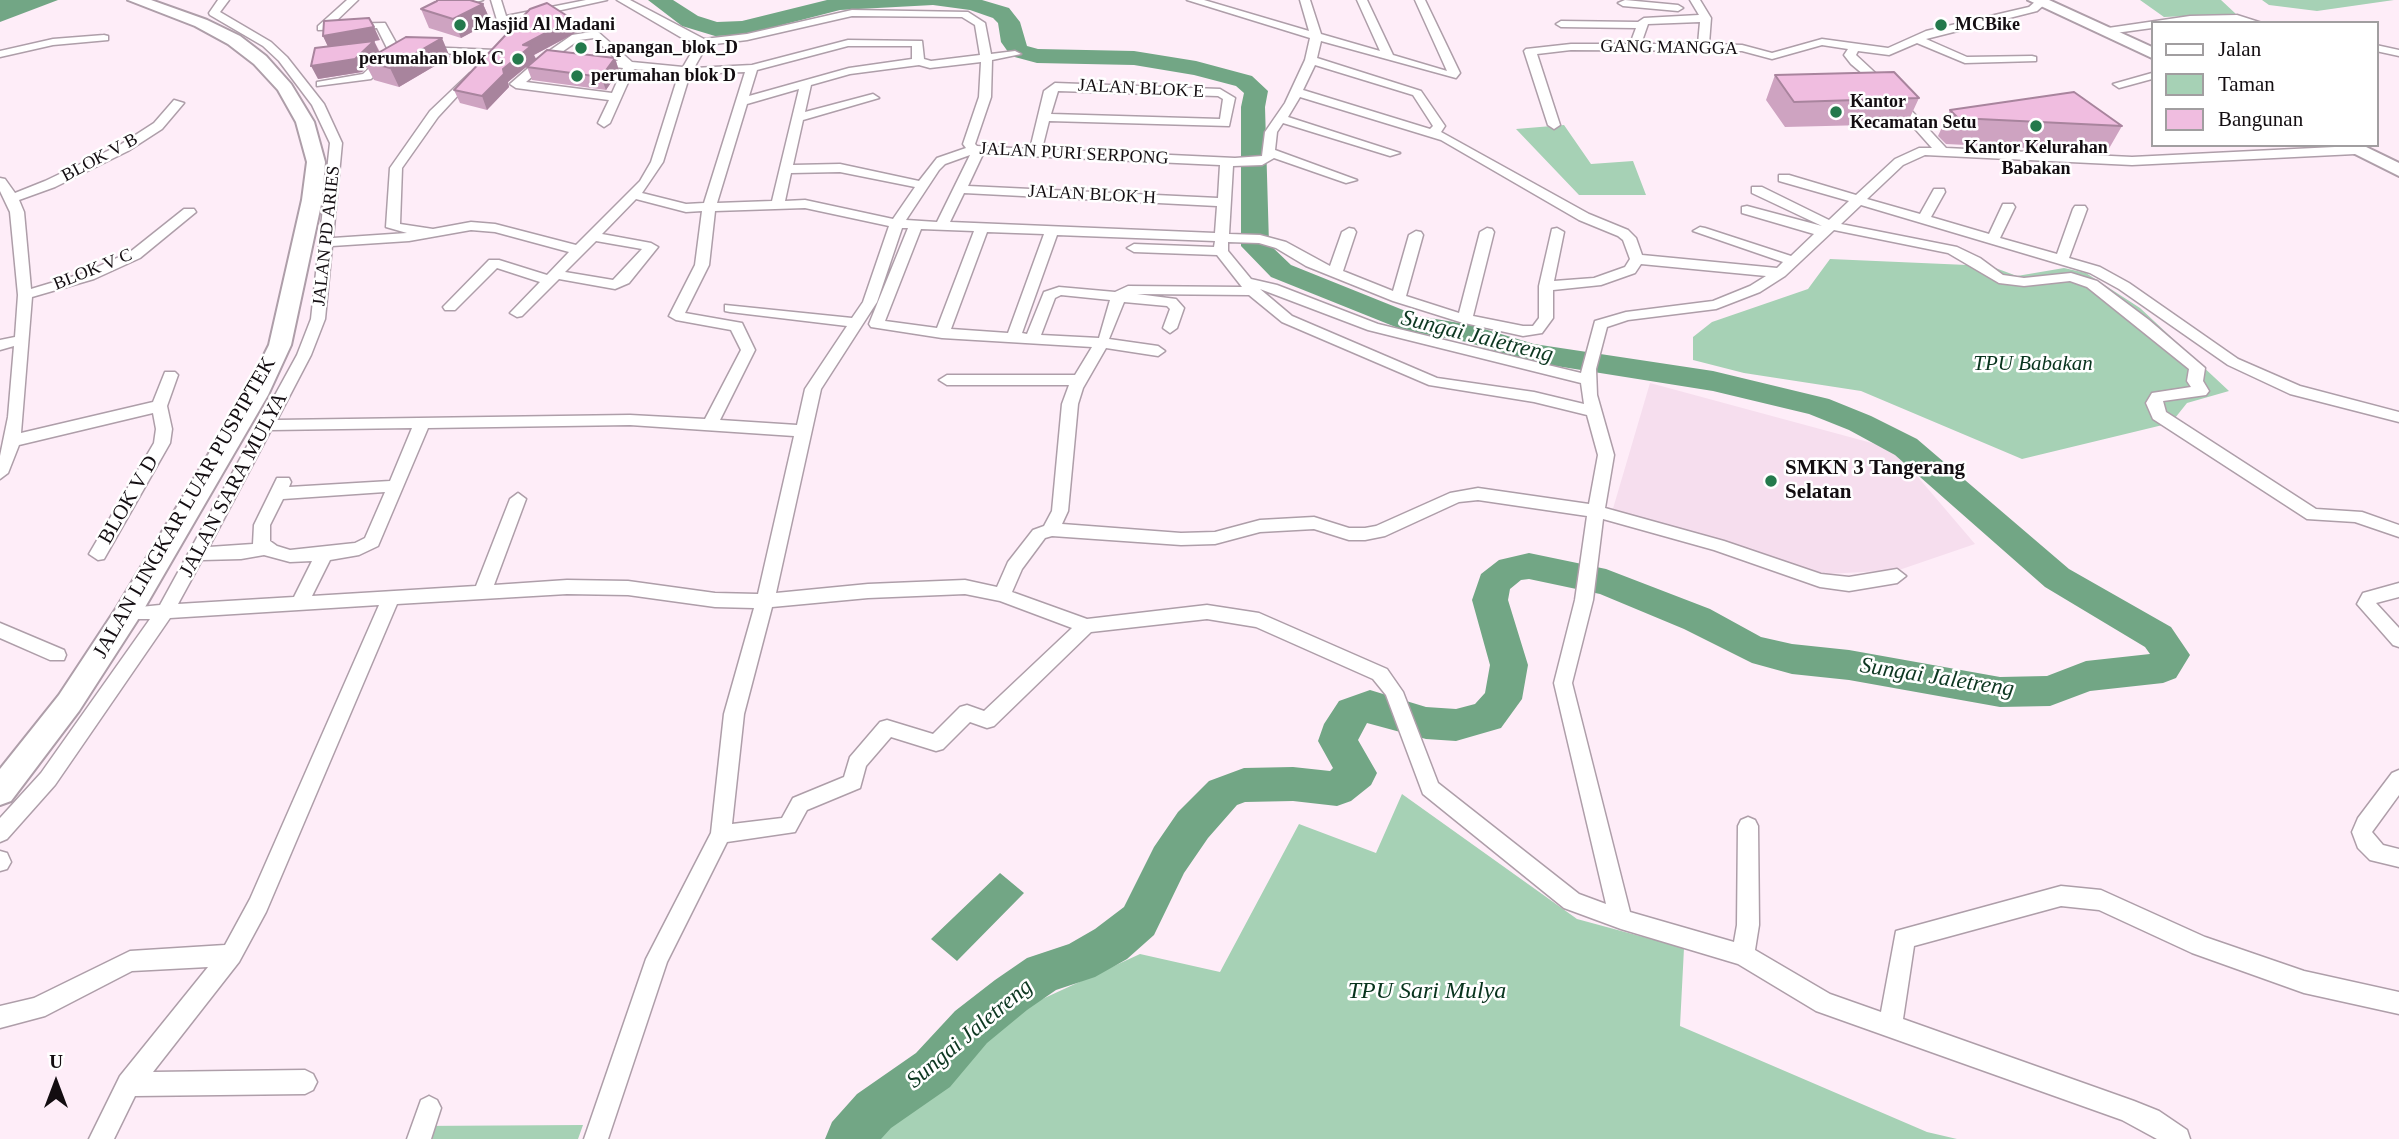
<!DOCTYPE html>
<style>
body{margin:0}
#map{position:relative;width:2399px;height:1139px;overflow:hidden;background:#feedf8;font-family:"Times New Roman",serif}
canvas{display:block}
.legend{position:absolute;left:2151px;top:21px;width:228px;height:126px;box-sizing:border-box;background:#fff;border:2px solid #a19ea0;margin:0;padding:9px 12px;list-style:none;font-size:21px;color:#130d11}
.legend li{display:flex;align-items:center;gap:14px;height:35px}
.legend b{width:35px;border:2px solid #a19ea0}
.north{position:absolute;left:21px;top:1048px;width:70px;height:70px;-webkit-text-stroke:5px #fff;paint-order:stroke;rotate:0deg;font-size:19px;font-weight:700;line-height:28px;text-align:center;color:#130d11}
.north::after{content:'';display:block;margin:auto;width:24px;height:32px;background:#130d11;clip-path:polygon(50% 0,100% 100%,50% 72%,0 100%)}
</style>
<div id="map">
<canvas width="2399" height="1139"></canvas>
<ul class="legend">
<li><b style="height:9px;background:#fff"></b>Jalan</li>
<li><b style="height:19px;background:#a6d1b5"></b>Taman</li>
<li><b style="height:19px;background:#f0bde0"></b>Bangunan</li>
</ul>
<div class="north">U</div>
</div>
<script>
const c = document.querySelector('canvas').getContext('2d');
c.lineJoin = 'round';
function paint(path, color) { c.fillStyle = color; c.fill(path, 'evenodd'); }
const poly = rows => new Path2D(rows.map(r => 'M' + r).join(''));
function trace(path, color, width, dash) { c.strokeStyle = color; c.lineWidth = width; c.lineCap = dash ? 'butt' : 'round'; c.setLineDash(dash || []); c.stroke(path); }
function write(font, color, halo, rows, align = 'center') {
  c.font = font + ' "Times New Roman",serif'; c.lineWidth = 5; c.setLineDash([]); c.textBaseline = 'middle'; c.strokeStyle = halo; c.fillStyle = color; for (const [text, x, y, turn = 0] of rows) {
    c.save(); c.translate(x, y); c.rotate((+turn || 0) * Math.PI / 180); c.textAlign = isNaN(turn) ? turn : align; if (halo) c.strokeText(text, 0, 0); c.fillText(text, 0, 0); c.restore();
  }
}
paint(poly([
 [1650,383,1894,449,1975,544,1899,570,1826,574,1612,512]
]), '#f6deee');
paint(poly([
 [2140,0,2221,0,2236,14,2164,17],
 [2262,0,2394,0,2317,11,2269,5],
 [1564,125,1591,164,1633,161,1646,195,1579,195,1516,129],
 [1830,259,1990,266,2017,276,2064,268,2086,273,2140,308,2229,391,2187,403,2171,423,2022,459,1861,391,1744,373,1693,360,1693,337,1712,322,1808,289],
 [1402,794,1577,919,1684,948,1680,1026,1927,1132,1957,1139,880,1139,914,1087,1012,1013,1140,954,1220,972,1299,824,1376,853],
 [583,1125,578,1139,410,1139,415,1126]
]), '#a6d1b5');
paint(poly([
 [0,0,58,0,0,22],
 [1000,873,1024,893,957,961,931,939]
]), '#72a685');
paint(poly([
 [648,0,673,0,698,16,717,22,742,21,827,0,982,0,1009,8,1020,22,1027,46,1038,49,1134,51,1196,61,1252,76,1268,91,1265,107,1269,244,1291,265,1418,316,1471,325,1534,344,1713,371,1829,399,1871,416,1917,439,2069,569,2171,627,2190,655,2176,678,2163,683,2090,691,2050,706,2000,707,1849,680,1792,674,1752,663,1684,629,1600,594,1529,579,1521,580,1510,589,1508,600,1528,665,1522,699,1501,728,1456,741,1426,739,1367,723,1358,740,1377,773,1371,785,1351,801,1337,806,1293,801,1245,802,1237,805,1208,838,1184,873,1154,935,1127,959,1095,977,1056,990,1027,1010,987,1043,950,1087,891,1128,881,1139,825,1139,832,1122,857,1094,916,1053,955,1011,995,980,1027,958,1069,944,1095,929,1124,907,1154,847,1178,812,1209,781,1244,768,1293,767,1330,771,1333,768,1318,741,1324,724,1339,701,1370,690,1426,707,1456,709,1475,704,1485,693,1490,665,1472,600,1481,574,1499,560,1529,553,1606,569,1710,609,1761,637,1792,644,1849,650,2000,677,2047,676,2086,661,2150,654,2145,647,2045,587,1895,455,1849,430,1809,414,1713,391,1531,362,1467,342,1403,330,1271,277,1241,246,1241,107,1244,93,1236,86,1194,75,1134,65,1037,63,1011,56,1001,42,998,23,993,18,970,10,933,5,840,10,743,35,715,36,682,26,648,0]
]), '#72a685');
const minor = poly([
 [218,0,229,0,220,12,271,42,287,57,324,104,342,143,333,238,407,233,386,227,390,168,430,111,470,73,474,74,474,78,438,117,402,168,400,224,433,229,471,222,495,224,576,245,640,181,651,162,679,73,634,69,610,123,604,127,598,123,609,100,516,88,510,84,542,56,572,35,597,31,632,62,683,67,697,43,682,38,617,0,630,0,704,39,747,34,852,10,968,12,985,23,991,54,1015,51,1021,54,992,60,991,97,975,144,977,146,1030,149,1044,91,1055,83,1220,89,1235,98,1229,126,1049,121,1042,149,1235,158,1262,156,1265,132,1285,103,1305,60,1310,38,1187,0,1204,0,1309,31,1300,0,1310,0,1321,34,1380,51,1357,0,1367,0,1393,55,1447,71,1415,0,1425,0,1460,73,1456,78,1321,41,1317,58,1421,91,1445,126,1441,132,1589,214,1628,230,1636,238,1642,255,1777,268,1783,262,1693,231,1700,227,1705,228,1791,256,1814,234,1742,213,1742,207,1747,206,1822,226,1752,193,1752,187,1762,187,1829,220,1849,201,1779,181,1779,175,1789,175,1856,195,1895,159,1919,148,1932,148,1876,85,1851,64,1844,55,1848,49,1822,45,1772,59,1742,51,1571,50,1537,54,1560,125,1554,129,1548,125,1524,51,1526,49,1571,44,1630,44,1636,28,1561,27,1556,24,1561,21,1638,22,1644,18,1699,15,1690,0,1700,0,1711,18,1709,44,1742,45,1772,53,1822,39,1888,48,1926,31,2029,7,2037,0,2045,0,2045,4,2037,11,1926,39,1967,57,2032,56,2036,57,2036,61,1965,63,1917,43,1889,55,1858,51,1856,55,1884,81,1946,148,2132,157,2355,146,2361,150,2355,154,2132,165,1925,155,1903,165,1867,199,1920,214,1934,189,1944,189,1945,192,1931,217,1989,234,2003,204,2013,204,2015,207,2000,238,2057,254,2073,209,2075,206,2085,206,2087,209,2069,258,2100,267,2129,283,2238,359,2300,386,2399,412,2399,422,2290,394,2228,365,2119,289,2090,273,1861,205,1841,224,1957,247,1980,258,2003,275,2024,278,2071,273,2097,281,2149,320,2205,368,2203,381,2209,391,2206,395,2163,401,2166,412,2316,509,2362,512,2399,525,2399,537,2355,522,2307,519,2153,419,2146,403,2152,393,2191,387,2187,381,2189,369,2087,287,2070,281,2024,286,1999,283,1948,253,1834,230,1785,276,1760,292,1716,309,1628,320,1607,327,1596,369,1597,395,1614,455,1605,508,1724,541,1821,574,1849,577,1897,569,1906,576,1897,583,1849,591,1820,587,1714,550,1603,519,1593,600,1572,683,1630,912,1734,942,1737,925,1738,826,1741,820,1748,817,1755,820,1758,826,1759,925,1755,950,1830,994,1881,1012,1896,931,2061,886,2101,890,2205,937,2304,971,2399,992,2399,1014,2304,993,2192,953,2099,910,2061,906,1914,946,1903,1019,2134,1101,2159,1111,2187,1130,2190,1139,2157,1139,2122,1120,1816,1011,1738,964,1621,929,1564,908,1423,794,1386,695,1373,679,1256,627,1207,619,1091,632,994,726,987,728,970,722,943,749,936,751,891,737,866,766,860,788,807,810,795,832,727,842,667,962,608,1139,584,1139,646,959,711,833,724,714,754,608,715,607,628,595,567,594,397,604,266,912,239,962,153,1072,305,1070,313,1074,317,1082,313,1090,305,1094,135,1096,114,1139,89,1139,120,1076,208,967,132,971,45,1016,0,1028,0,1006,34,998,130,951,225,945,250,899,379,605,170,618,55,785,7,839,0,842,0,818,41,773,150,619,121,619,118,614,121,609,160,605,297,355,311,319,330,143,312,105,279,61,263,46,210,15,209,13,218,0],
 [852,16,962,17,975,25,980,55,931,61,924,59,922,41,848,40,752,65,694,68,707,45,747,40,852,16],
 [1700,22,1698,44,1641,44,1648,24,1700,22],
 [594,38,618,61,595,59,589,62,591,64,623,68,612,93,526,82,551,60,568,60,568,56,559,54,579,40,594,38],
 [848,46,912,46,912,59,849,68,749,96,757,70,848,46],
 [981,62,979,97,963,144,966,148,937,158,919,181,840,164,793,165,803,120,879,98,873,94,805,112,811,85,850,74,919,65,930,68,981,62],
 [1315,65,1413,95,1433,126,1430,129,1303,90,1315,65],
 [745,72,704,203,686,204,642,193,663,162,690,74,745,72],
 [799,89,772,201,717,203,747,104,799,89],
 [1058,91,1218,96,1223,99,1220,119,1051,114,1058,91],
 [1300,97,1441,140,1579,220,1618,236,1623,240,1630,259,1625,267,1594,278,1554,281,1564,232,1557,228,1552,229,1539,286,1539,318,1533,326,1523,326,1473,316,1494,232,1492,229,1487,228,1480,232,1459,313,1406,296,1423,235,1421,232,1416,231,1409,235,1393,291,1343,271,1356,232,1354,229,1349,228,1342,232,1330,266,1286,242,1260,235,1229,234,1233,166,1262,165,1274,158,1346,183,1357,180,1275,150,1277,132,1283,123,1390,156,1400,153,1288,117,1300,97],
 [983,154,1220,165,1218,198,968,186,983,154],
 [970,155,937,222,906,220,939,170,945,164,970,155],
 [840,172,915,187,893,219,805,200,785,201,791,173,840,172],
 [964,193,1217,206,1215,233,950,222,964,193],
 [636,199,686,212,702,211,695,265,669,316,676,320,731,330,741,350,705,419,630,415,277,420,311,355,325,319,332,246,409,241,471,230,495,232,569,252,547,275,499,260,489,260,443,307,445,310,455,310,497,268,540,282,510,313,517,317,522,316,559,279,615,289,629,283,658,247,651,243,602,234,636,199],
 [805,208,889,226,863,302,852,318,725,305,725,311,730,312,847,326,805,389,797,425,720,420,755,350,742,323,685,313,709,265,715,211,805,208],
 [902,228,908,228,869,324,871,327,942,338,1092,347,1075,375,947,375,939,380,947,385,1069,385,1062,404,1052,511,1044,526,1033,530,1008,562,997,587,965,580,868,584,776,593,821,389,877,302,902,228],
 [921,229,974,231,937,328,885,321,921,229],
 [987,232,1044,234,1008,333,951,329,987,232],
 [1057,235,1215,241,1214,247,1134,244,1127,248,1134,252,1217,255,1242,287,1128,286,1115,292,1059,287,1044,292,1027,334,1022,333,1057,235],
 [596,241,642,249,613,280,565,272,596,241],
 [1228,242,1259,243,1276,248,1306,266,1393,301,1460,322,1523,336,1542,333,1553,318,1553,290,1601,285,1635,273,1641,264,1766,276,1750,286,1713,301,1626,312,1595,321,1581,373,1378,324,1277,285,1251,279,1228,251,1228,242],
 [1260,289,1368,330,1581,383,1584,404,1534,392,1437,378,1292,316,1260,289],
 [1137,294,1249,295,1282,322,1429,385,1534,402,1587,415,1598,455,1589,504,1478,488,1450,493,1376,526,1365,528,1349,528,1314,517,1260,520,1215,532,1181,533,1062,524,1068,511,1078,404,1083,388,1106,348,1158,356,1165,351,1158,346,1109,339,1124,302,1167,306,1170,309,1163,328,1170,333,1177,328,1184,308,1176,299,1137,294],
 [1061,295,1110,300,1099,338,1041,335,1055,298,1061,295],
 [630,425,794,436,758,594,715,593,628,581,567,580,494,585,526,499,518,493,510,499,476,586,312,596,330,560,359,555,378,546,428,428,630,425],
 [412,428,390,481,289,487,291,482,289,478,277,478,254,525,253,544,209,547,271,430,412,428],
 [385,492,365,538,355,543,290,550,277,546,270,541,270,525,283,499,385,492],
 [1478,500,1587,516,1575,600,1554,683,1606,904,1579,894,1438,783,1403,692,1387,669,1259,613,1207,605,1087,619,1012,592,1022,569,1045,538,1052,536,1181,545,1215,544,1260,532,1314,529,1349,540,1365,540,1385,536,1459,502,1478,500],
 [264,555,290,562,312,561,294,597,178,604,202,560,241,559,264,555],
 [965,594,1000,601,1072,628,984,711,967,705,960,707,933,734,887,720,880,722,850,757,844,777,793,798,782,818,732,824,744,714,772,607,868,598,965,594],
 [347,0,358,0,333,24,385,23,400,50,371,79,317,86,317,82,363,74,388,50,377,28,318,30,318,26,347,0],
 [465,0,483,0,450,10,445,7,465,0],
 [491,0,501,0,506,16,586,0,607,0,502,23,497,20,491,0],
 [1625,0,1678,5,1683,8,1678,11,1623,6,1618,3,1625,0],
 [2237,15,2262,23,2152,23,2152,28,2108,34,2102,31,2108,28,2190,16,2237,15],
 [104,35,108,36,108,40,53,45,0,57,0,51,53,39,104,35],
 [2376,45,2399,50,2399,56,2376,51,2376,45],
 [425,47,495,50,501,53,495,56,421,52,419,50,425,47],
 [2152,73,2152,79,2119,88,2113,84,2152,73],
 [174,100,184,103,162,129,128,151,55,187,19,200,24,212,31,289,84,273,130,252,184,209,194,209,196,212,140,258,94,279,32,297,21,433,153,402,165,372,175,372,178,375,167,406,172,429,170,443,104,559,98,560,89,554,154,443,156,429,153,413,19,445,8,473,0,479,0,456,8,417,14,346,0,350,0,340,15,337,18,295,10,212,0,191,0,178,5,179,15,193,45,181,120,145,154,123,174,100],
 [2399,583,2399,597,2376,603,2399,628,2399,647,2393,645,2357,604,2363,593,2399,583],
 [0,623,64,650,66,655,64,660,50,660,0,638,0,623],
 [2399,770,2399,795,2372,832,2383,845,2399,849,2399,867,2370,860,2358,848,2352,832,2358,818,2392,773,2399,770],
 [0,851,7,853,11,862,7,869,0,871,0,851],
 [429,1096,437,1100,441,1108,431,1139,407,1139,421,1100,429,1096]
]);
const primary = poly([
 [128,0,151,0,207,20,240,36,266,56,291,84,314,122,325,162,322,200,291,345,268,395,137,621,79,711,11,801,0,805,0,769,59,695,117,607,244,395,269,345,302,200,307,162,296,122,278,90,254,64,228,44,195,26,128,0],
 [2028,0,2049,0,2152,47,2152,58,2028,0],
 [2337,145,2362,145,2399,163,2399,176,2337,145]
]);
trace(minor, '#ae9ea9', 3);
trace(primary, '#ae9ea9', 4);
paint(minor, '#fff');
paint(primary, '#fff');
paint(poly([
 [437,1,483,4,491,22,461,38,429,28,421,9],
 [577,32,534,55,536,59,508,82,509,87,487,110,460,103,454,90],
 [323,36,380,40,374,41,380,52,450,57,399,87,374,80,367,67,362,72,318,79,328,46],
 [615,58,619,71,606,90,532,80,527,67],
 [1775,75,1919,98,1907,124,1785,127,1766,100],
 [1950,110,2122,126,2107,152,1946,144,1938,136]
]), '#cea3c1');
paint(poly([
 [483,4,491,22,461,38,453,19],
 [572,19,577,32,534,55,536,59,508,82,509,87,487,110,482,96,523,45],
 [374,27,380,40,374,41,380,54,364,61,367,67,362,72,318,79,311,66,329,49,323,36],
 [442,38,450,57,399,87,390,68],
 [615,58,619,71,606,90,601,77]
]), '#a8849d');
const building = poly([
 [437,0,470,0,483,4,453,19,421,9,437,1,437,0],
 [547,3,572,19,523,45,531,46,503,69,504,74,482,96,454,90,530,9,547,3],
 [369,18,374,27,323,36,324,21,369,18],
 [406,37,442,38,390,68,364,61,406,37],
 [374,41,355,59,311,66,315,48,374,41],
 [547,50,615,58,601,77,527,67,547,50],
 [1894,72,1919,98,1794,102,1775,75,1894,72],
 [2074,92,2122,126,1958,118,1950,110,2074,92]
]);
paint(building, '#f0bde0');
trace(building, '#a8849d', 2);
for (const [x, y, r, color] of [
 [460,25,7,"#24794c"],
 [1941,25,7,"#24794c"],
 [581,48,7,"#24794c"],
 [518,59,7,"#24794c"],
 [577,76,7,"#24794c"],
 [1836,112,7,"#24794c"],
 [2036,126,7,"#24794c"],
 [1771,481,7,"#24794c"]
]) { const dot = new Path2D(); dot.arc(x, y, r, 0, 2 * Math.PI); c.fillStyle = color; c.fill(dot); trace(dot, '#fff', 2.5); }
write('bold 18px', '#130d11', '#fff', [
 ["Masjid Al Madani",474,25],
 ["MCBike",1955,25],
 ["Lapangan_blok_D",595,48],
 ["perumahan blok C",504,59,"right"],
 ["perumahan blok D",591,76],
 ["Kantor",1850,102],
 ["Kecamatan Setu",1850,123],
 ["Kantor Kelurahan",2036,148,"center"],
 ["Babakan",2036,169,"center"]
], 'left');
write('18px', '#130d11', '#fff', [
 ["GANG MANGGA",1669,48,1],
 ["JALAN BLOK E",1141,89,3],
 ["JALAN PURI SERPONG",1074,154,3],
 ["BLOK V B",100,158,-28],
 ["JALAN BLOK H",1092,195,3],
 ["JALAN PD ARIES",327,236,-84],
 ["BLOK V C",93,270,-22]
]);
write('italic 21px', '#08331d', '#fff', [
 ["TPU Babakan",2033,364]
]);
write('bold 21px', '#130d11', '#fff', [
 ["SMKN 3 Tangerang",1785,469],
 ["Selatan",1785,493]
], 'left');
write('21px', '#130d11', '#fff', [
 ["JALAN SARA MULYA",234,485,-62],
 ["BLOK V D",129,500,-60],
 ["JALAN LINGKAR LUAR PUSPIPTEK",185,508,-60]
]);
write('italic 23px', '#0d3721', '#fff', [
 ["Sungai Jaletreng",1477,337,14],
 ["Sungai Jaletreng",1937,678,9],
 ["Sungai Jaletreng",970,1034,-40]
]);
write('italic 24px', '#08331d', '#fff', [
 ["TPU Sari Mulya",1427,992]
]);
</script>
